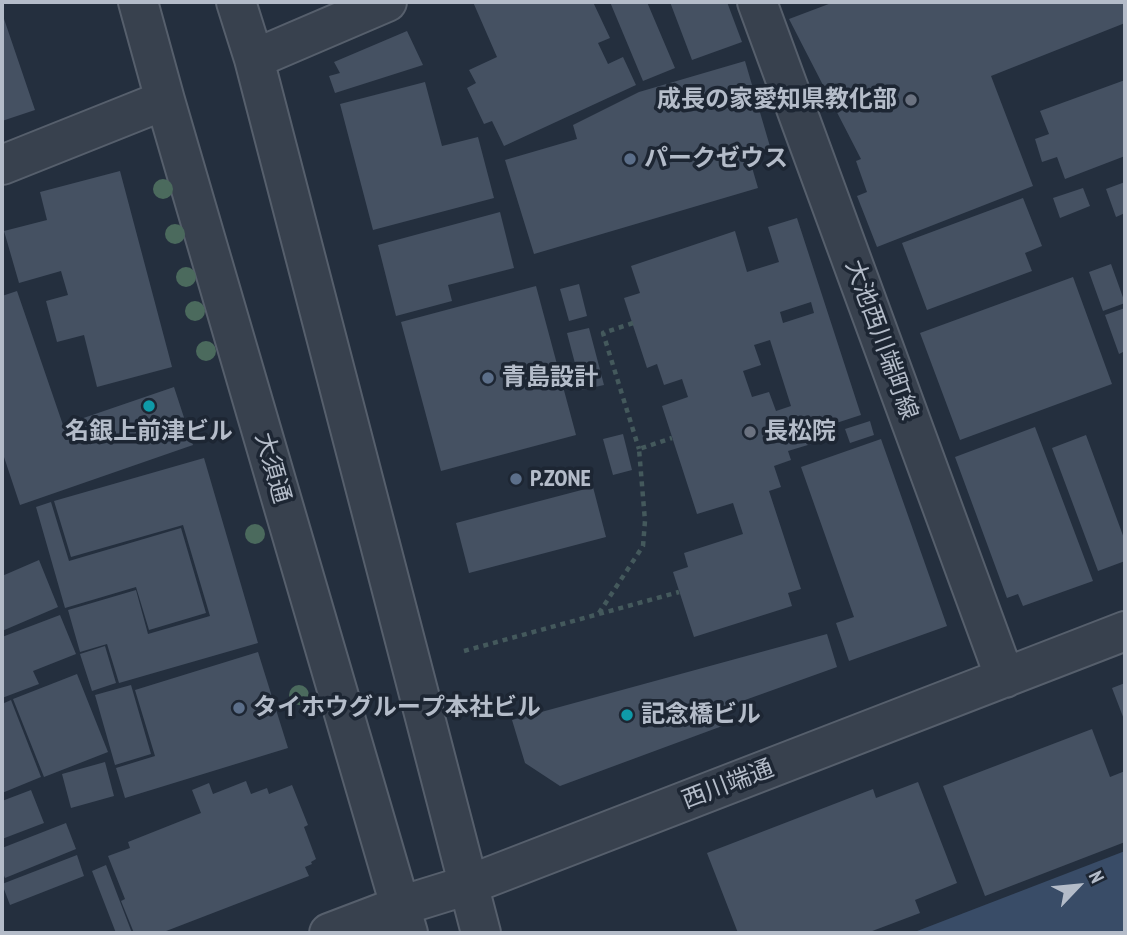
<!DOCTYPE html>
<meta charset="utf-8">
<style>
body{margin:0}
#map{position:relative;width:1127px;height:935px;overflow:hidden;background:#242f3e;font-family:"PT Sans Narrow",sans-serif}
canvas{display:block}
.frame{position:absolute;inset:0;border:4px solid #b4bcc9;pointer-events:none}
.north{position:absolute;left:1043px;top:851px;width:70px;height:70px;-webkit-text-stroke:5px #1d2633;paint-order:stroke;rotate:64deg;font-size:19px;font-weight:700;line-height:28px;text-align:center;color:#b4bcc9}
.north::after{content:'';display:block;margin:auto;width:24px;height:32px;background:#b4bcc9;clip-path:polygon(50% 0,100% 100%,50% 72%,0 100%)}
</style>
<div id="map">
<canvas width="1127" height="935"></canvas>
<div class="frame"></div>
<div class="north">N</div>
</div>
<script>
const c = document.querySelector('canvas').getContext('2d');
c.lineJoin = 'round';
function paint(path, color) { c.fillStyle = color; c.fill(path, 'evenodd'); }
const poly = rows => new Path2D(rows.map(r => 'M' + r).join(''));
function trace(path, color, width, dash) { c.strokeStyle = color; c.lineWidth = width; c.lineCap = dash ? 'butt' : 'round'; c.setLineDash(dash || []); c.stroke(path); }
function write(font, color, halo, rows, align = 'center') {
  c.font = font + ' "PT Sans Narrow","Noto Sans JP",sans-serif'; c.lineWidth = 7; c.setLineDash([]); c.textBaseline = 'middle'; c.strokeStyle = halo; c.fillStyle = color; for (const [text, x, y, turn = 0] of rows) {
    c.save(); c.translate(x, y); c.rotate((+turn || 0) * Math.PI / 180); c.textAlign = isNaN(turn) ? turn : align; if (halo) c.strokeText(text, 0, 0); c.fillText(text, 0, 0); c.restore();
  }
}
paint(poly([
 [1125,851,1125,933,912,933]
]), '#394c67');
paint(poly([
 [473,2,593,2,610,38,598,43,608,64,623,57,636,85,504,146,492,121,484,124,467,88,476,83,469,70,497,57],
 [610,2,647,2,675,68,643,81],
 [670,2,727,2,742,42,692,60],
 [834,2,1125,2,1125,23,991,76,1033,186,877,247,857,196,867,192,856,161,861,159,789,19],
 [2,13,35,110,2,121],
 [407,31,423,65,335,93,329,76,340,73,334,62],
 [745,61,771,150,749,157,758,188,534,254,505,160,577,139,573,125,639,92],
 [1125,80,1125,156,1065,179,1057,157,1042,162,1035,139,1049,134,1040,111],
 [425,82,442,146,478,137,494,198,373,230,340,104],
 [120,171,172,367,97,387,84,335,57,342,46,301,68,295,61,271,19,283,4,231,47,220,40,192],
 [1125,182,1125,213,1116,217,1106,189],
 [1083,188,1090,206,1060,218,1053,198],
 [1023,198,1042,246,1025,253,1032,271,927,310,902,243],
 [500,212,514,268,448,285,452,301,396,316,378,245],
 [797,218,861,415,827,426,831,438,788,451,791,460,774,466,781,487,769,491,801,589,788,593,792,606,694,637,673,572,688,567,684,553,743,534,733,503,697,514,662,406,688,397,682,379,664,385,657,364,647,368,624,298,640,293,631,266,735,231,747,272,779,262,768,227],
 [811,302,814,313,783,323,780,312],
 [770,340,791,406,776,411,769,392,752,397,743,371,761,365,754,345],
 [1111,264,1125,303,1103,311,1089,272],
 [1073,277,1112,384,960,440,920,333],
 [579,284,587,316,569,321,560,289],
 [536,286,576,435,441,471,401,322],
 [17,291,63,425,174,387,193,445,20,505,2,451,2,296],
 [1125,308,1125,351,1119,354,1105,315],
 [589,328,604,385,582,390,567,333],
 [870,421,874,435,850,443,845,429],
 [1035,427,1093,581,1023,606,1018,594,1007,598,955,457],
 [623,434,632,470,613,475,603,439],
 [1086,435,1125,541,1125,561,1098,571,1052,448],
 [881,439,947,626,849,661,836,623,854,617,801,467],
 [204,458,258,643,119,683,107,644,80,652,68,610,136,590,148,634,210,616,183,525,71,557,54,501],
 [593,487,606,537,469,573,456,523],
 [51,502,69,561,181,528,206,613,149,630,136,587,65,608,36,507],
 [39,560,58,607,2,631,2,576],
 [60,615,76,654,33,671,39,684,2,698,2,637],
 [827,634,837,667,720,709,725,725,560,786,525,763,512,720],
 [105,646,116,683,92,691,80,654],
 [258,652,288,748,125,798,116,768,155,756,135,690],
 [77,674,108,752,44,777,13,699],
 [1125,683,1125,722,1112,688],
 [131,685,151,754,115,765,95,695],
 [11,700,41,777,2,793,2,704],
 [1092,729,1110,777,1125,771,1125,842,985,896,943,786],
 [105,762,114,796,71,808,62,774],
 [246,781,251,794,267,788,269,794,292,785,308,825,304,827,316,859,311,862,312,864,305,867,309,876,161,933,134,933,121,901,125,899,108,856,130,848,128,842,201,813,192,790,209,783,213,794],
 [918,782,957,883,915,900,920,913,867,933,738,933,707,853,873,789,876,798],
 [31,790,44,823,2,839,2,801],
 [66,823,76,849,5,878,2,871,2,848],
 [77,855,84,876,10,905,2,884],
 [106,865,132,933,116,933,92,871]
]), '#455162');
const minor = poly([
 [138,2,165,100,408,933],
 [236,2,254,59,481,933],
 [757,2,1005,678],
 [254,59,387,2],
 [2,165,165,100],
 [329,933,400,906,468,885,1125,631]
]);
trace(minor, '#565f6c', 42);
trace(poly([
 [633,323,603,333,639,449],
 [599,613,643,546,645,521,639,449,672,438],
 [464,651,679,592]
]), '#44595c', 4.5, [5, 5]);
trace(minor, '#38414e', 38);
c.fillStyle = '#4b6a5d';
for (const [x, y] of [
 [163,189],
 [175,234],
 [186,277],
 [195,311],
 [206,351],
 [255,534],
 [299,695]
]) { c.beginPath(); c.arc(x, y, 10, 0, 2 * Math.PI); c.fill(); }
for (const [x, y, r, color] of [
 [911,100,7,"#6b7280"],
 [630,159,7,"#5c6f8a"],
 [488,378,7,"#5c6f8a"],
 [149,406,7,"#0f9aa8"],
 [750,432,7,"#6b7280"],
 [516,479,7,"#5c6f8a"],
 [239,708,7,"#5c6f8a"],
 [627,715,7,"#0f9aa8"]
]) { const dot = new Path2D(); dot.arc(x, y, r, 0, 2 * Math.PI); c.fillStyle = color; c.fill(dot); trace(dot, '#1d2633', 2.5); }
write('bold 24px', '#b4bcc9', '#1d2633', [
 ["成長の家愛知県教化部",897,100,"right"],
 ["パークゼウス",644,159],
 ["青島設計",502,378],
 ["名銀上前津ビル",149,432,"center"],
 ["長松院",764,432],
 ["P.ZONE",530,479],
 ["タイホウグループ本社ビル",253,708],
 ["記念橋ビル",641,715]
], 'left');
write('24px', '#b4bcc9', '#1d2633', [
 ["大池西川端町線",881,340,70],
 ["大須通",272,468,74],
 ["西川端通",728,785,-21]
]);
</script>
